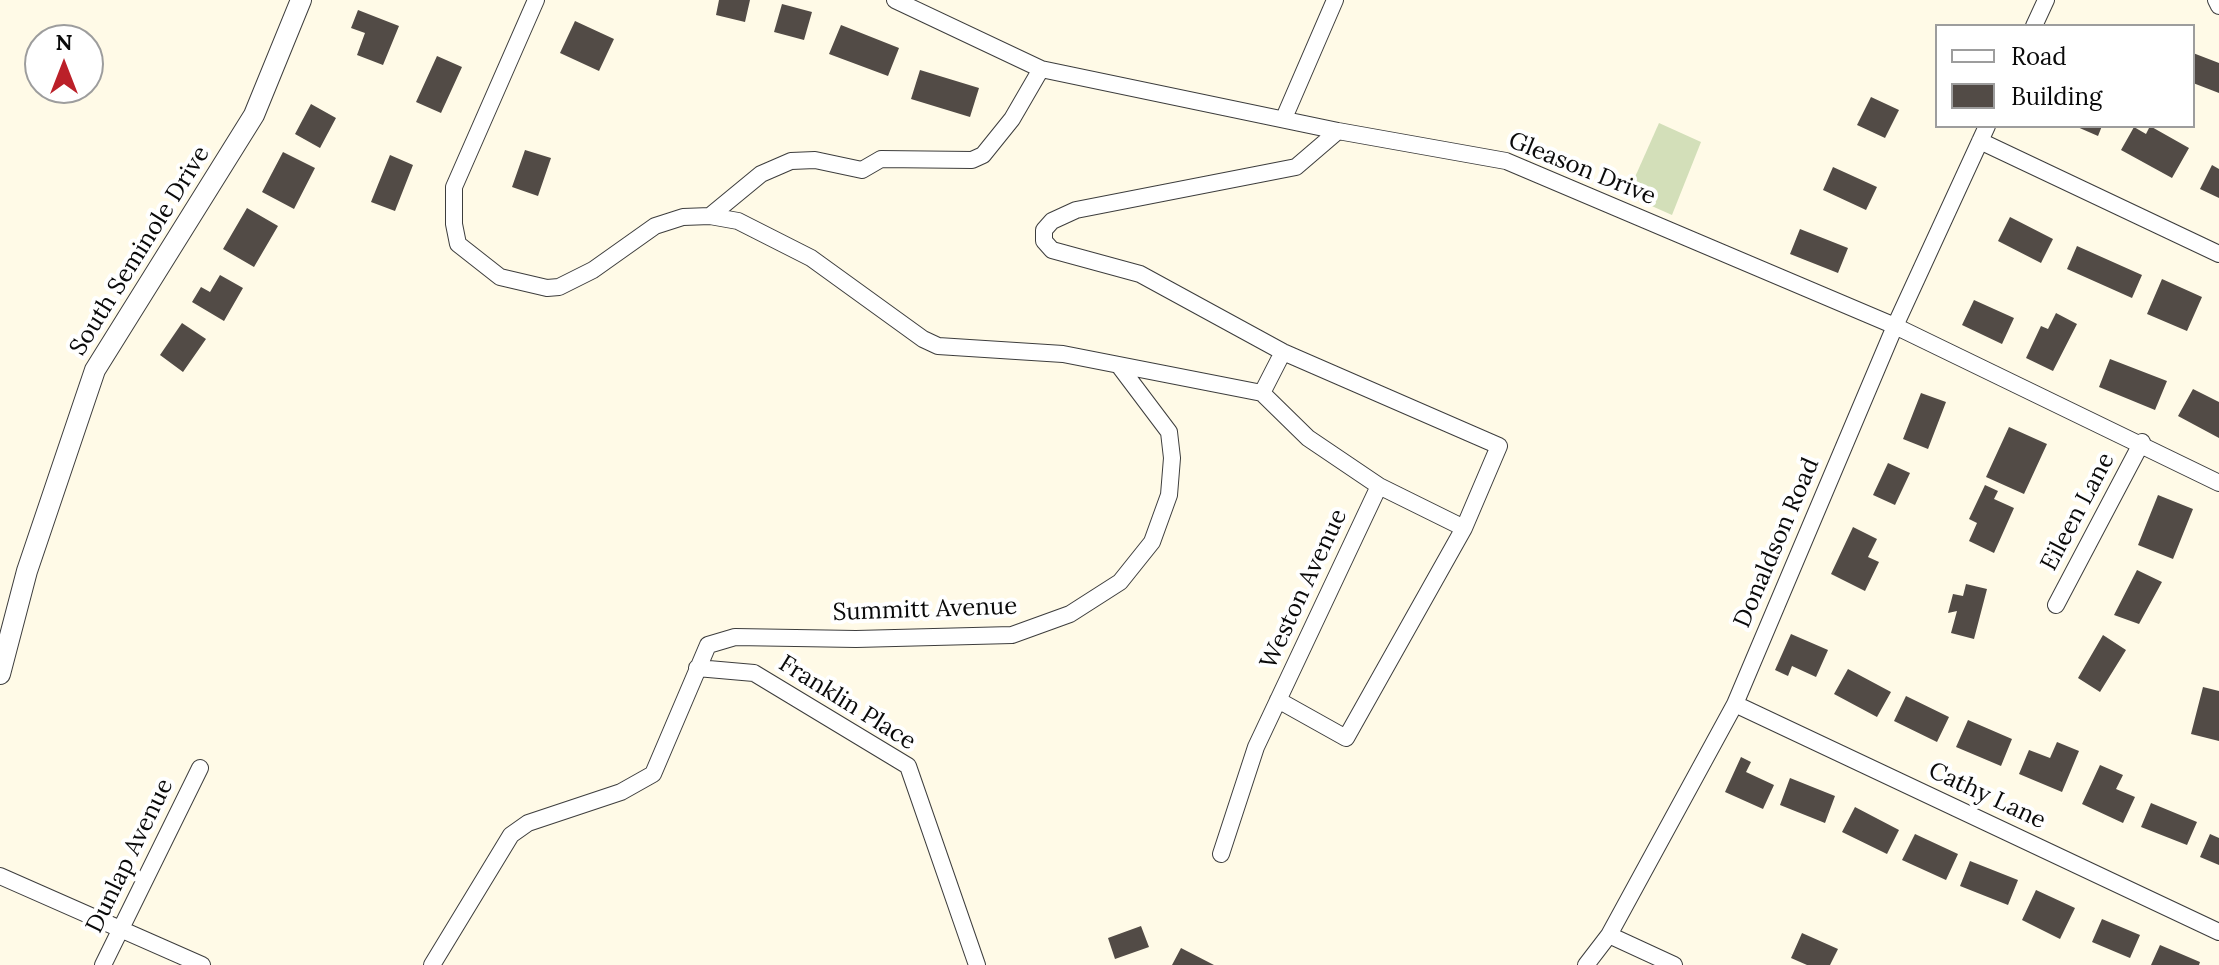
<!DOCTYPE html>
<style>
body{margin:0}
#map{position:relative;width:2219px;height:965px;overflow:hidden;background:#fffae7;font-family:Lora,serif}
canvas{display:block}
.legend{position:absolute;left:1935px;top:24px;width:260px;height:104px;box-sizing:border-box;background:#fff;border:2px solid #9d9d9d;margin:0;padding:10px 14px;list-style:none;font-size:24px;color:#0a0a0a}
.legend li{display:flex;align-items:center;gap:16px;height:40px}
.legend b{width:40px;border:2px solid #9d9d9d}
.north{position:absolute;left:24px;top:24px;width:80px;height:80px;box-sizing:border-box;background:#fff;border:2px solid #9d9d9d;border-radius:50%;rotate:0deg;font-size:22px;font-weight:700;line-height:32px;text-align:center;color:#0a0a0a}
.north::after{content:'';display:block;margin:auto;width:28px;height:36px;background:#bb2029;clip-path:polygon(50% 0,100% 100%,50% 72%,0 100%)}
</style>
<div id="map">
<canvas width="2219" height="965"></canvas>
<ul class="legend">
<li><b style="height:10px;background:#fff"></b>Road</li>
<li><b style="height:22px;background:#524b46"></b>Building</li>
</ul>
<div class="north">N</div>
</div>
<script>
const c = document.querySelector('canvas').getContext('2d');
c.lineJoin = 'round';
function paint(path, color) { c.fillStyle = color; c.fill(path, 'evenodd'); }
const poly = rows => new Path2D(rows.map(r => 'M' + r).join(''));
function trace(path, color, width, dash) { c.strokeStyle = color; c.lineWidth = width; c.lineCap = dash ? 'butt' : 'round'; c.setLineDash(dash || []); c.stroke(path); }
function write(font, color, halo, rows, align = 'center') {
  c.font = font + ' Lora,serif'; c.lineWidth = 8; c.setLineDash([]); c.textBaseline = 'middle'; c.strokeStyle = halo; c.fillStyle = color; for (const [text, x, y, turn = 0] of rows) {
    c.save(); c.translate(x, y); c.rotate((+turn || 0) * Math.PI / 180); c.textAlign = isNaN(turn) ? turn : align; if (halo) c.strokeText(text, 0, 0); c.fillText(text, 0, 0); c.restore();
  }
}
paint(poly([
 [1659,123,1701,142,1672,215,1627,195]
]), '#d3dfb9');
paint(poly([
 [719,0,750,0,745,22,716,15],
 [782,4,812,12,804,40,774,32],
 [358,10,399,26,383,65,357,55,365,33,351,28],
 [575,21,614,39,599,71,560,53],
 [841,25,899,48,888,76,829,54],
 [2193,53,2219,63,2219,93,2193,83],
 [437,56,462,67,441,113,416,102],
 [920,70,979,88,970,117,911,99],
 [1871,97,1899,110,1885,138,1857,125],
 [311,104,336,118,320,148,295,134],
 [2075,126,2102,126,2098,136],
 [2150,126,2189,148,2172,178,2121,150,2134,127,2146,134],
 [525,150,551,158,538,196,512,187],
 [283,152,315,168,294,209,262,192],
 [390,155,413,165,395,211,371,202],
 [2212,165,2219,169,2219,198,2200,189],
 [1833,167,1877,187,1866,210,1823,190],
 [247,208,278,226,254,267,223,249],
 [2010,217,2053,239,2041,263,1998,241],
 [1800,229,1848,248,1838,273,1790,254],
 [2077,246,2142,275,2132,298,2067,269],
 [220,275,243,288,224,321,192,302,201,287,210,292],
 [2162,279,2202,297,2187,331,2147,314],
 [1974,300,2014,318,2002,344,1962,325],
 [2056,313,2077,324,2053,371,2026,358,2041,326,2048,329],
 [182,323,206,339,183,372,160,355],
 [2110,359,2167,381,2155,410,2099,387],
 [2193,389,2219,402,2219,438,2178,416],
 [1921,393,1946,402,1928,449,1903,439],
 [2009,427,2047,444,2024,494,1986,477],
 [1888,463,1910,473,1895,505,1873,495],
 [1985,485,1998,491,1994,499,2014,508,1994,553,1969,541,1977,523,1969,519],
 [2158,495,2193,509,2173,559,2138,545],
 [1853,527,1877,539,1868,557,1879,562,1865,591,1831,574],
 [2137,570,2162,582,2139,624,2114,615],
 [1966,584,1987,589,1974,639,1951,633,1957,611,1948,613,1953,594,1963,596],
 [1791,634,1828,650,1816,677,1792,666,1788,676,1775,670],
 [2103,635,2126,650,2100,692,2078,678],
 [1848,669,1891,692,1877,717,1834,694],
 [2203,687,2219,691,2219,741,2191,734],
 [1906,696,1949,717,1937,742,1894,721],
 [1968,720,2012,739,2001,766,1956,747],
 [2057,742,2079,751,2062,792,2019,774,2029,750,2050,758],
 [1741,757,1751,762,1746,772,1774,785,1763,809,1725,792],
 [2100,765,2123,775,2116,789,2135,797,2123,823,2082,804],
 [1790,778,1835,796,1825,823,1780,805],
 [2151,803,2197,822,2187,845,2141,827],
 [1855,807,1899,830,1887,854,1842,832],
 [1915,834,1958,854,1946,880,1902,860],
 [2210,834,2219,838,2219,865,2200,857],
 [1970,861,2018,880,2008,905,1960,886],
 [2036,890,2075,908,2060,939,2022,920],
 [2102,919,2140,935,2130,958,2092,942],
 [1141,926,1149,947,1115,959,1108,938],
 [1802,933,1838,949,1830,965,1807,965,1791,958],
 [2160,945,2200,962,2199,965,2151,965],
 [1181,948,1214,965,1172,965]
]), '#524b46');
const minor = poly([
 [536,0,454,187,454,224,458,244,500,277,547,288,559,287,593,270,655,226,683,217,710,216,738,221,811,258,923,339,938,346,1063,354,1262,393,1283,352],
 [895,0,1041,69,1338,131,1506,161,1895,326,2219,483],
 [2216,0,2219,6],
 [2034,26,2046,0],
 [1284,118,1335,0],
 [1338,131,1296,167,1076,210,1052,221,1044,230,1044,241,1052,250,1140,274,1283,352,1499,446,1464,528,1379,486],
 [1980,141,2219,254],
 [710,216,761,174,791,161,815,160,862,170,881,159,972,160,983,155,1012,119,1041,69],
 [2056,605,2142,442],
 [697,668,754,673,908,766,977,965],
 [1278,700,1346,738,1464,528],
 [1735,704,2219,932],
 [1221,854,1256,747,1379,486,1308,438,1262,393],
 [0,876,202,965],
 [1609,935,1674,965],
 [103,965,200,768],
 [432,965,511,835,528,823,621,792,653,774,708,645,735,637,856,639,1012,635,1070,614,1120,582,1152,542,1169,495,1172,458,1169,432,1120,367],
 [1586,965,1609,935,1735,704,1895,326,1987,126]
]);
const tertiary = poly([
 [0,674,27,571,95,370,254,115,301,0]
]);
trace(minor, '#3d3d3d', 18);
trace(tertiary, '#3d3d3d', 22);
trace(minor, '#fff', 16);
trace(tertiary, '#fff', 20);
write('24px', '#0a0a0a', '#fff', [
 ["Gleason Drive",1582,169,22],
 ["South Seminole Drive",140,251,-58],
 ["Eileen Lane",2078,512,-62],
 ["Donaldson Road",1777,543,-67],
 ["Weston Avenue",1304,589,-65],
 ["Summitt Avenue",925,610,-2],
 ["Franklin Place",847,703,32],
 ["Cathy Lane",1987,796,25],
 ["Dunlap Avenue",130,856,-64]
]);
</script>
